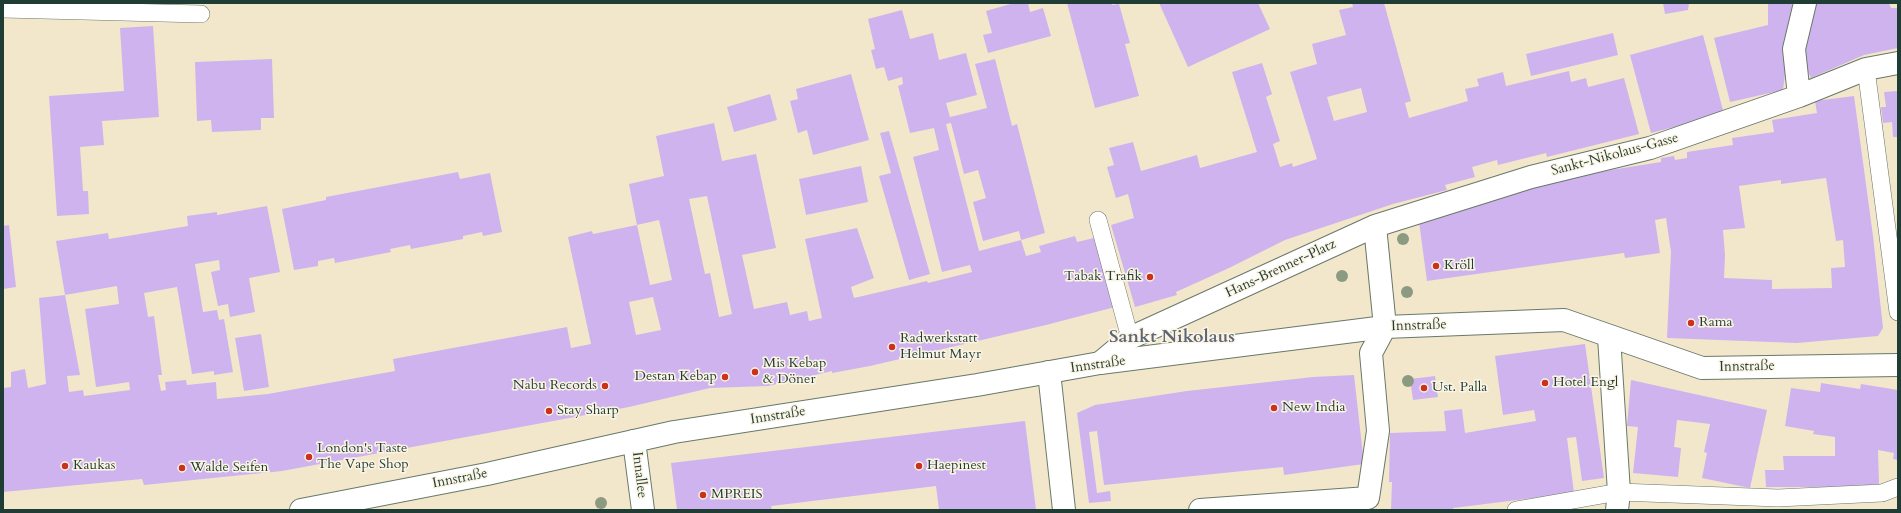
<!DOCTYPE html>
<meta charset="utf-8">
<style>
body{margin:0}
#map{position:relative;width:1901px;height:513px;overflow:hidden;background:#f2e7cb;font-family:Cardo,serif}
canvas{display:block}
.frame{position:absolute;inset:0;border:4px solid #1f3d34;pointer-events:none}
</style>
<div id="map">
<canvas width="1901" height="513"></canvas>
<div class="frame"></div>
</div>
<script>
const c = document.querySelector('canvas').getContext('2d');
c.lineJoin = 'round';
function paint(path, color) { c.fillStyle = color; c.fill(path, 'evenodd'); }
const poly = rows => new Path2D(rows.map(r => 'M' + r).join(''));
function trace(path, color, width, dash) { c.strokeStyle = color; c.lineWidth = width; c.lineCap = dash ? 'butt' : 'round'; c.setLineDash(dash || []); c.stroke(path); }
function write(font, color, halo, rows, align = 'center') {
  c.font = font + ' Cardo,serif'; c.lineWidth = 3; c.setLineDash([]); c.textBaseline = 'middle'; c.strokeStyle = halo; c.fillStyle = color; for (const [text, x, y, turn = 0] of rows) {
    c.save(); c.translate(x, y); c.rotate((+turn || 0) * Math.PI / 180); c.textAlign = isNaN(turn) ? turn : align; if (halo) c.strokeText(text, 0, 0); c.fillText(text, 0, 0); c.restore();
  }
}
paint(poly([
 [1014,3,1028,3,1030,12,1043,8,1051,36,988,53,983,35,992,33,986,11],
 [1067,3,1112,3,1112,5,1119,4,1130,43,1125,44,1139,96,1095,108],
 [1159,3,1258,3,1270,29,1188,67],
 [1352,3,1384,3,1411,101,1405,103,1409,118,1468,101,1465,89,1479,86,1477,79,1503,72,1506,86,1569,71,1571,82,1586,78,1588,87,1624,78,1639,134,1547,157,1546,153,1498,165,1497,160,1472,167,1475,177,1445,185,1447,190,1393,204,1285,240,1229,268,1176,292,1177,295,1135,307,1111,225,1134,218,1128,194,1116,198,1107,167,1114,165,1109,148,1133,142,1141,171,1197,155,1200,168,1257,152,1232,72,1262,63,1272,94,1266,97,1280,141,1273,144,1280,167,1292,163,1293,167,1317,159,1290,72,1317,64,1312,44,1346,35,1339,10,1353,7],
 [1361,88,1367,112,1334,121,1327,97],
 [1663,3,1689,3,1688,10,1665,14],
 [1768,3,1792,3,1792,20,1783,90,1730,102,1714,38,1768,25],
 [1810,3,1889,3,1891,8,1898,8,1898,48,1864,55,1811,78,1802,59],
 [902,10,910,39,933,33,939,60,966,53,977,95,946,103,950,117,987,108,975,64,995,59,1012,126,1017,124,1045,233,1021,240,1019,231,983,241,973,202,986,198,978,170,964,174,951,123,946,124,979,251,1021,240,1026,256,1041,252,1039,246,1075,236,1077,242,1094,238,1115,307,1046,325,870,366,832,373,832,371,768,386,710,388,629,407,282,471,144,485,142,479,3,492,3,388,11,387,11,372,25,369,28,388,46,384,39,298,65,295,80,375,67,376,69,392,83,390,84,396,130,390,129,382,96,387,85,309,119,304,117,286,65,295,56,241,108,233,109,239,188,226,187,216,217,212,217,215,267,206,280,272,249,278,255,312,230,317,228,304,218,306,211,272,220,270,219,260,195,264,203,312,217,310,219,320,224,319,233,372,214,375,214,371,192,374,177,287,144,293,148,317,154,316,162,375,158,375,161,391,166,390,165,382,186,380,187,385,216,382,217,399,268,394,395,371,393,359,567,327,571,348,591,344,568,237,592,231,593,234,637,225,650,285,672,280,659,220,637,225,629,184,664,176,656,136,714,123,722,161,756,154,776,248,742,255,754,309,787,302,790,315,807,311,809,321,822,318,805,239,857,228,874,278,851,287,854,298,927,281,928,283,972,272,970,265,942,272,913,157,939,150,934,128,910,133,898,86,903,84,902,77,888,81,884,67,876,69,871,50,875,49,868,19],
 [707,196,732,314,719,317,710,273,705,274,689,199],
 [653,297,661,330,636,335,629,302],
 [153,26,159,117,102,121,104,145,80,147,83,191,88,191,89,214,57,216,49,96,124,91,120,28],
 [1613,33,1618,55,1531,76,1526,54],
 [1703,35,1724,114,1651,133,1630,55],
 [272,59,274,118,261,118,261,130,212,132,211,120,197,121,195,62],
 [851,74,869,140,813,155,807,130,798,133,790,101,798,99,796,89],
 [1898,91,1898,137,1893,137,1892,122,1883,123,1881,107,1886,107,1884,92],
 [770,94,777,120,734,132,727,107],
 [1854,96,1873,236,1883,328,1878,336,1797,343,1667,338,1671,252,1666,218,1655,220,1660,253,1625,258,1624,253,1427,281,1419,222,1535,186,1611,170,1661,162,1661,158,1674,156,1675,160,1687,158,1687,152,1733,145,1732,138,1774,132,1772,120,1817,113,1815,101],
 [1826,178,1836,241,1843,240,1845,267,1831,268,1832,288,1772,289,1772,280,1724,278,1725,255,1723,230,1745,228,1739,186,1781,180,1781,184],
 [889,131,930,274,909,280,879,176,891,173,880,133],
 [861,166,868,202,806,215,799,179],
 [458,172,460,179,490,173,502,232,483,236,482,232,463,236,463,239,411,249,410,245,390,249,391,252,335,263,334,258,318,261,318,266,294,270,282,209,326,200,326,197],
 [9,225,16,287,3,289,3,226],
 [261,334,269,387,244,391,235,338],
 [1585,344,1604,478,1582,481,1576,437,1567,438,1574,493,1453,508,1453,510,1391,510,1392,482,1389,482,1390,433,1446,431,1444,411,1462,409,1465,433,1536,421,1534,410,1503,415,1495,356],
 [1354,375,1364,464,1284,475,1283,467,1104,485,1097,431,1089,432,1097,493,1110,491,1111,501,1089,503,1077,413,1095,405,1187,391,1313,377],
 [1435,376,1438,397,1413,400,1410,379],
 [1631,380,1767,410,1750,488,1702,478,1707,453,1704,452,1710,424,1677,420,1674,447,1681,448,1678,477,1633,473,1638,427,1627,426],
 [1821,383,1860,389,1861,384,1898,390,1898,460,1893,459,1894,453,1878,450,1879,484,1853,487,1766,487,1765,470,1784,470,1783,456,1835,456,1835,437,1813,434,1814,431,1785,426,1791,388,1820,392],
 [1025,421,1036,510,939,510,936,486,771,506,772,510,677,510,671,463]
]), '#cfb3ee');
const service = poly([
 [3,9,201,14],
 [1866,69,1898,312],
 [1098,220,1130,338],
 [1516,510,1619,492,1778,498,1882,493,1898,487]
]);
const minor = poly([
 [1799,96,1794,49,1805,3],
 [1609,337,1619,492,1617,510],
 [1100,363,1130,338,1375,226,1531,177,1650,148,1799,96,1866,69,1898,63],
 [1049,372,1064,510],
 [634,441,643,510],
 [1200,510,1368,498,1378,431,1371,353,1385,327,1375,226]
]);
const tertiary = poly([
 [301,510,487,474,674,432,977,385,1100,363,1385,327,1564,320,1702,368,1898,365]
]);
trace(service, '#697869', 18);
trace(minor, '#697869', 24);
trace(tertiary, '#697869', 24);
trace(service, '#fff', 17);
trace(minor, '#fff', 22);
trace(tertiary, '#fff', 22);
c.fillStyle = '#8c9a81';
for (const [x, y] of [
 [1403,239],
 [1342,276],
 [1407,292],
 [1408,381],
 [601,503]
]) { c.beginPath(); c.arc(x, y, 6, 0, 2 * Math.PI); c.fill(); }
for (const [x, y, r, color] of [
 [1436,266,4,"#c8321e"],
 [1150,277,4,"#c8321e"],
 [1691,323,4,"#c8321e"],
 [892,347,4,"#c8321e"],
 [755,372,4,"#c8321e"],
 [725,377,4,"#c8321e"],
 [1545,383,4,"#c8321e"],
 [605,386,4,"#c8321e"],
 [1424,388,4,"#c8321e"],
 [1274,408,4,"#c8321e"],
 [549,411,4,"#c8321e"],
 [309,457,4,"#c8321e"],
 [65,466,4,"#c8321e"],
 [919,466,4,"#c8321e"],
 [182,468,4,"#c8321e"],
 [703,495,4,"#c8321e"]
]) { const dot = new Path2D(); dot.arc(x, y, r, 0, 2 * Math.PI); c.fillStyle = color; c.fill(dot); trace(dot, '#fcf5e5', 1.5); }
write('14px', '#1f3d34', '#fcf5e5', [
 ["Sankt-Nikolaus-Gasse",1615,155,-15],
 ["Hans-Brenner-Platz",1281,269,-25],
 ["Innstraße",1419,326,-2],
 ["Innstraße",1098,365,-8],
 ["Innstraße",1747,367,-1],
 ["Innstraße",778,416,-9],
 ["Innallee",639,475,83],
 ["Innstraße",460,479,-11]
]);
write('14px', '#1f3d34', '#fcf5e5', [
 ["Kröll",1444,266],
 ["Tabak Trafik",1142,277,"right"],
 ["Rama",1699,323],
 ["Radwerkstatt",900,339],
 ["Helmut Mayr",900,355],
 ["Mis Kebap",763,364],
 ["& Döner",763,380],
 ["Destan Kebap",717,377,"right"],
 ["Hotel Engl",1553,383],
 ["Nabu Records",597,386,"right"],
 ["Ust. Palla",1432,388],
 ["New India",1282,408],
 ["Stay Sharp",557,411],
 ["London's Taste",317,449],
 ["The Vape Shop",317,465],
 ["Kaukas",73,466],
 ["Haepinest",927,466],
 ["Walde Seifen",190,468],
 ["MPREIS",711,495]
], 'left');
write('bold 18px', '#5d6675', '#fcf5e5', [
 ["Sankt Nikolaus",1172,338]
]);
</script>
